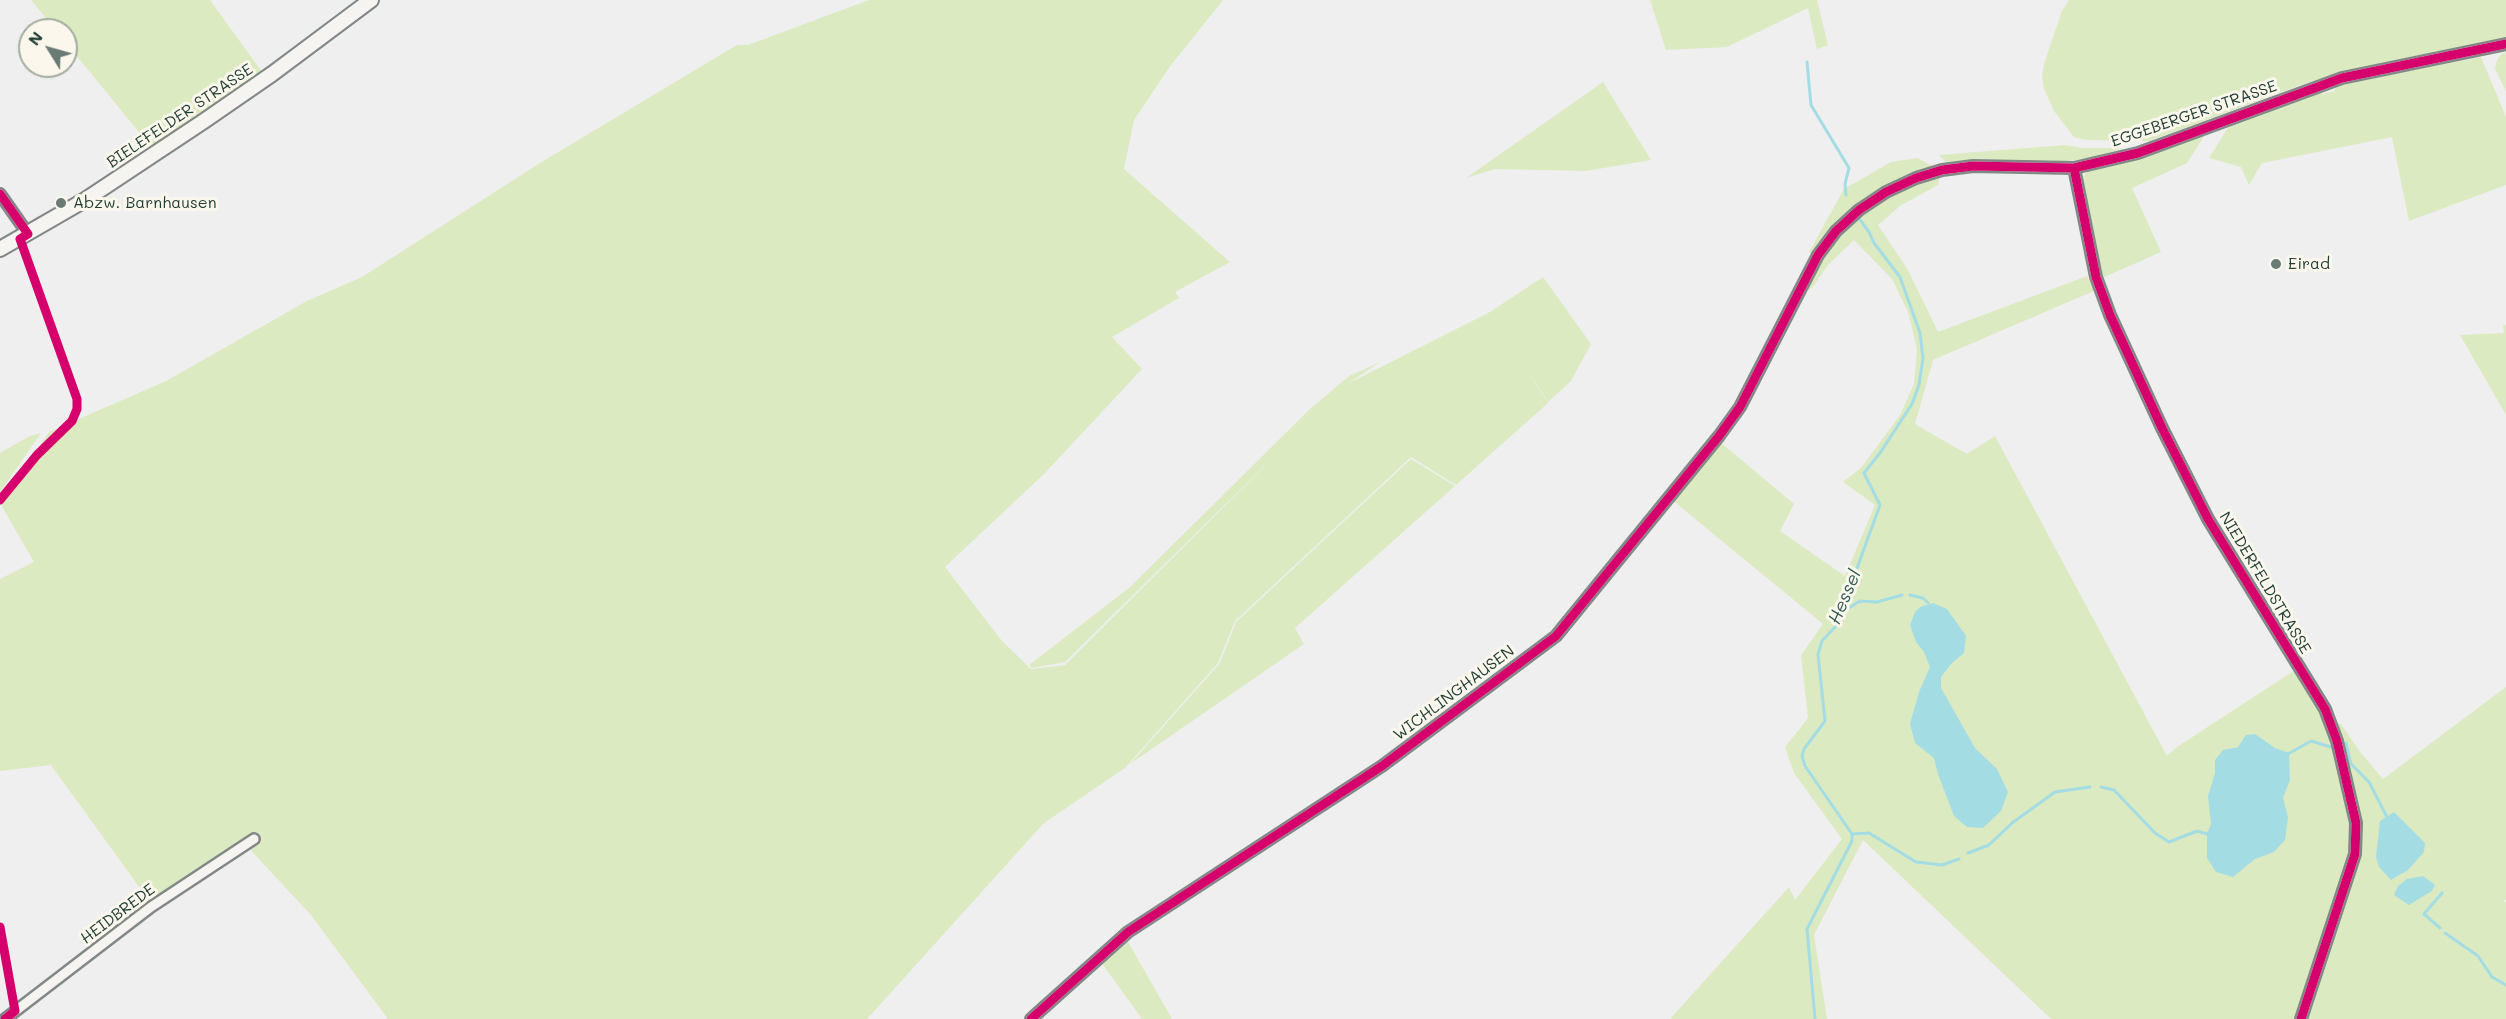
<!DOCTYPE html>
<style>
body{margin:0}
#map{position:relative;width:2506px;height:1019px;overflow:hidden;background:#efefef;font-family:Mali,sans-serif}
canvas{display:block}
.north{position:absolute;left:18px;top:18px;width:60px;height:60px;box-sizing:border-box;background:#fbf7ec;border:2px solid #a3ada2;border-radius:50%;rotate:307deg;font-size:16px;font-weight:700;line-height:24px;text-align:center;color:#1f3d34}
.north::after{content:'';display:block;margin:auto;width:21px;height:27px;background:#687b75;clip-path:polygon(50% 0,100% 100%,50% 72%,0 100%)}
</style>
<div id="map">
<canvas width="2506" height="1019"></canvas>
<div class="north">N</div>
</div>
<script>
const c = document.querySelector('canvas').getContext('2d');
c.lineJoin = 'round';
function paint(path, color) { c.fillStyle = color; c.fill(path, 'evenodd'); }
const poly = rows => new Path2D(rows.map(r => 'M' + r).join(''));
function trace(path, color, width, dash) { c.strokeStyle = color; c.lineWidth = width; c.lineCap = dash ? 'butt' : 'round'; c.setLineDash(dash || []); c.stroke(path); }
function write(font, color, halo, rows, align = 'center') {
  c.font = font + ' Mali,sans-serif'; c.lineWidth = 6; c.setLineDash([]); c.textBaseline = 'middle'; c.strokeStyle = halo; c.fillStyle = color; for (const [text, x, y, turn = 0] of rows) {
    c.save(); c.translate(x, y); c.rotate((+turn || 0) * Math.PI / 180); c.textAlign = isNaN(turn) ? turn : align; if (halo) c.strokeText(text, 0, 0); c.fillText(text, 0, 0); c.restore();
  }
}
paint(poly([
 [31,0,210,0,262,72,152,148,66,43,66,30,56,30],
 [869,0,1223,0,1171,65,1134,120,1124,169,1230,262,1175,292,1179,298,1112,337,1142,369,1044,474,945,567,1002,641,1031,669,1065,665,1298,433,1065,662,1032,668,1029,665,1129,588,1311,408,1349,376,1380,362,1349,383,1490,312,1543,277,1591,344,1571,381,1548,402,1518,356,1548,403,1456,485,1411,457,1235,621,1218,663,1125,768,1044,823,867,1019,388,1019,311,915,243,842,150,902,51,765,0,771,0,579,34,562,0,503,49,432,166,381,307,301,362,277,540,163,737,45,748,45],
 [1650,0,1817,0,1828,45,1817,49,1808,8,1727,47,1666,50],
 [2069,0,2506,0,2506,38,2341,73,2312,81,2149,141,2087,140,2074,137,2054,111,2044,89,2042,75,2045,61,2062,11],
 [2506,53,2506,92,2495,68,2497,60,2501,54],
 [2481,57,2506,117,2506,185,2409,221,2392,137,2262,163,2249,185,2241,167,2209,158,2231,123,2316,90,2323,94,2334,91,2337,85],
 [1603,82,1651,160,1586,171,1495,169,1466,178],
 [2207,132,2187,163,2132,188,2161,252,2100,279,2095,263,2081,179,2088,171,2159,150],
 [2065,145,2083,148,2123,148,2088,159,2054,162,1971,160,1946,162,1939,155],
 [1918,158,1932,166,1882,188,1856,206,1811,254,1809,252,1844,189,1891,162],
 [1941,174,1938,185,1900,206,1878,225,1908,270,1938,332,2087,276,2094,291,1933,360,1915,424,1967,454,1995,436,2167,756,2177,747,2292,672,2298,673,2324,718,2352,824,2353,848,2295,1019,2051,1019,1863,840,1814,935,1827,1019,1670,1019,1789,887,1795,900,1842,839,1794,773,1785,747,1808,718,1801,655,1823,624,1672,500,1720,442,1794,504,1780,531,1845,576,1875,505,1843,482,1861,468,1900,415,1914,384,1917,349,1908,312,1892,279,1854,240,1828,265,1812,288,1801,294,1821,257,1839,234,1862,214,1889,195,1918,182],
 [2503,325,2506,325,2506,415,2460,335,2504,333],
 [41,433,0,492,0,453,28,437],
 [1411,459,1455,486,1295,628,1304,644,1130,764,1220,663,1236,622],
 [2506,687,2506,900,2502,901,2506,902,2506,1019,2306,1019,2354,876,2362,841,2360,817,2350,785,2344,746,2335,723,2341,724,2360,752,2383,779],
 [1127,940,1172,1019,1142,1019,1101,962]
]), '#dceac1');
paint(poly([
 [1933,603,1947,609,1966,636,1964,653,1952,663,1941,677,1941,688,1975,748,1997,769,2008,792,2001,811,1983,828,1967,827,1954,816,1938,774,1934,758,1915,743,1910,724,1919,692,1930,667,1924,652,1916,642,1910,625,1915,612,1920,607],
 [2255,734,2275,748,2289,753,2290,780,2283,798,2288,817,2285,840,2274,852,2255,859,2233,877,2216,872,2207,858,2207,834,2211,824,2208,796,2215,773,2215,760,2223,750,2238,747,2246,735],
 [2394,812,2425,843,2424,852,2408,870,2391,880,2379,867,2376,857,2380,821],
 [2423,876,2435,885,2432,891,2409,905,2394,895,2398,886,2407,879]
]), '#a4dce4');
trace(poly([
 [1807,62,1811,105,1849,168,1845,184,1846,195],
 [1910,595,1923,598,1928,603],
 [1843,608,1847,609,1860,601,1877,602,1902,595],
 [2288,754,2311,741,2331,747,2346,743,2351,764,2369,782,2388,819],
 [2101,787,2114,790,2155,833,2169,842,2197,831,2207,834,2210,832],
 [1852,834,1869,833,1916,862,1942,865,1959,859],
 [1968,853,1989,845,2012,823,2055,792,2090,787],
 [2440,928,2424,914,2442,893],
 [2445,933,2478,956,2492,977,2506,985],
 [1815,1019,1807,929,1852,841,1852,834,1805,766,1802,756,1804,749,1825,721,1818,654,1822,641,1836,626,1880,505,1864,473,1880,453,1912,404,1919,385,1923,358,1920,333,1900,277,1874,243,1869,232,1858,217]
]), '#a4dce4', 3);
const street = poly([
 [2074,168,2096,277,2110,315,2162,428,2208,519,2325,709,2337,741,2356,823,2355,854,2301,1019],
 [0,194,28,234],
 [5,1019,151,907,254,839],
 [1031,1019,1128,932,1382,766,1556,636,1719,436,1740,407,1818,255,1836,231,1859,210,1886,192,1916,178,1942,170,1973,166,2074,168,2138,153,2342,78,2506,44]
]);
const secondary = poly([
 [0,249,85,200,204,121,272,74,371,0]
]);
trace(street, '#828886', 14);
trace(secondary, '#828886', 18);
trace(street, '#f5f4f1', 9);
trace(secondary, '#f5f4f1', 14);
trace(poly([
 [2074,168,2096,277,2110,315,2162,428,2208,519,2325,709,2337,741,2356,823,2355,854,2301,1019],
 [0,194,28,234,20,239,77,399,77,409,72,421,37,455,0,500],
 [0,927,15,1011,5,1019],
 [1031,1019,1128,932,1382,766,1556,636,1719,436,1740,407,1818,255,1836,231,1859,210,1886,192,1916,178,1942,170,1973,166,2074,168,2138,153,2342,78,2506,44]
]), '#d6006c', 9);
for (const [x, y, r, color] of [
 [61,203,6,"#687b75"],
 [2276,264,6,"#687b75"]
]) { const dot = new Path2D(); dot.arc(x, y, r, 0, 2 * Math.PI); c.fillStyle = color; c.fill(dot); trace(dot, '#fbf7ec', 2); }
write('16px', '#1f3d34', '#fbf7ec', [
 ["EGGEBERGER STRASSE",2194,114,-19],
 ["BIELEFELDER STRASSE",180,116,-34],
 ["NIEDERFELDSTRASSE",2265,583,59],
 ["WICHLINGHAUSEN",1454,693,-37],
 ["HEIDBREDE",118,914,-37]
]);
write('16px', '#1f3d34', '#fbf7ec', [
 ["Abzw. Barnhausen",73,203],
 ["Eirad",2288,264]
], 'left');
write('italic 18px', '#335b56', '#fbf7ec', [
 ["Hessel",1845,597,-67]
]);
</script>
